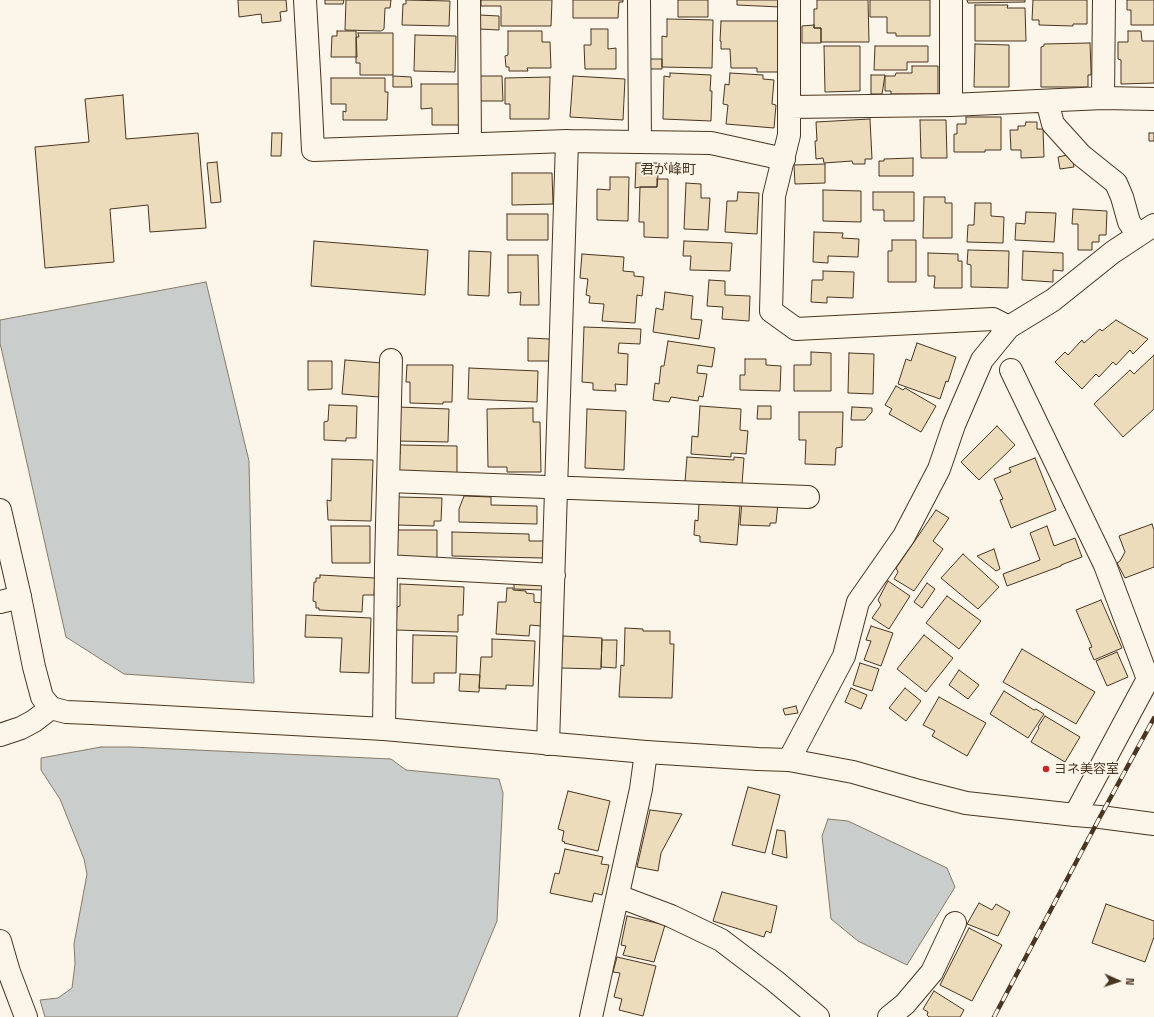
<!DOCTYPE html>
<meta charset="utf-8">
<style>
body{margin:0}
#map{position:relative;width:1154px;height:1017px;overflow:hidden;background:#fbf6e9;font-family:"Space Grotesk",sans-serif}
canvas{display:block}
.north{position:absolute;left:1098px;top:961px;width:40px;height:40px;-webkit-text-stroke:3px #fbf6e9;paint-order:stroke;rotate:93deg;font-size:11px;font-weight:700;line-height:16px;text-align:center;color:#4a3520}
.north::after{content:'';display:block;margin:auto;width:14px;height:18px;background:#4a3520;clip-path:polygon(50% 0,100% 100%,50% 72%,0 100%)}
</style>
<div id="map">
<canvas width="1154" height="1017"></canvas>
<div class="north">N</div>
</div>
<script>
const c = document.querySelector('canvas').getContext('2d');
c.lineJoin = 'round';
function paint(path, color) { c.fillStyle = color; c.fill(path, 'evenodd'); }
const poly = rows => new Path2D(rows.map(r => 'M' + r).join(''));
function trace(path, color, width, dash) { c.strokeStyle = color; c.lineWidth = width; c.lineCap = dash ? 'butt' : 'round'; c.setLineDash(dash || []); c.stroke(path); }
function write(font, color, halo, rows, align = 'center') {
  c.font = font + ' "Space Grotesk","Noto Sans JP",sans-serif'; c.lineWidth = 3; c.setLineDash([]); c.textBaseline = 'middle'; c.strokeStyle = halo; c.fillStyle = color; for (const [text, x, y, turn = 0] of rows) {
    c.save(); c.translate(x, y); c.rotate((+turn || 0) * Math.PI / 180); c.textAlign = isNaN(turn) ? turn : align; if (halo) c.strokeText(text, 0, 0); c.fillText(text, 0, 0); c.restore();
  }
}
const water = poly([
 [206,282,249,461,254,683,124,674,66,637,0,343,0,320,206,282],
 [101,747,131,747,391,759,406,770,499,779,503,793,497,921,457,1017,45,1017,40,1000,58,998,72,988,75,964,74,944,87,874,84,859,60,799,41,770,41,758,101,747],
 [828,819,848,821,947,868,955,887,907,965,858,941,831,919,822,836,828,819]
]);
paint(water, '#c9cecd');
trace(water, '#887966', 1);
const building = poly([
 [238,0,286,0,287,11,280,12,281,21,262,23,261,14,239,17,238,0],
 [325,0,344,0,343,4,325,4,325,0],
 [346,0,391,0,390,8,385,8,384,29,381,31,345,30,346,0],
 [406,0,450,1,449,26,402,25,403,4,406,4,406,0],
 [481,0,552,0,551,26,501,26,501,6,481,6,481,0],
 [573,0,623,0,623,2,619,2,618,18,573,18,573,0],
 [678,0,708,0,708,17,678,17,678,0],
 [737,0,780,0,780,7,737,5,737,0],
 [817,0,868,0,869,42,821,42,821,28,814,28,814,9,817,9,817,0],
 [870,0,930,0,930,36,896,36,896,33,887,33,887,17,870,17,870,0],
 [967,0,1025,0,1025,2,968,3,967,0],
 [1033,0,1087,0,1087,24,1073,24,1073,26,1039,25,1039,20,1032,20,1033,0],
 [1127,0,1154,0,1154,25,1131,25,1131,10,1127,10,1127,0],
 [975,5,1008,5,1007,8,1025,8,1026,41,975,41,975,5],
 [479,15,499,16,499,30,479,29,479,15],
 [667,19,713,20,712,68,662,67,662,36,667,37,667,19],
 [721,21,781,21,779,72,757,72,757,68,731,68,730,49,721,49,721,41,720,41,721,21],
 [814,25,814,28,821,28,821,43,802,43,802,26,814,25],
 [591,29,608,29,608,49,616,48,616,69,585,69,584,45,591,45,591,29],
 [337,31,356,31,357,57,331,57,332,36,337,36,337,31],
 [508,31,542,31,542,42,550,42,551,68,527,68,528,71,509,71,509,67,506,67,505,56,508,55,508,31],
 [1128,31,1141,31,1142,41,1154,41,1154,83,1121,84,1121,60,1118,59,1118,42,1128,42,1128,31],
 [358,33,393,33,393,75,360,75,360,63,356,63,356,37,359,37,358,33],
 [415,35,456,36,455,72,414,71,415,35],
 [1090,43,1091,70,1091,75,1088,75,1088,87,1041,87,1041,47,1044,46,1044,44,1090,43],
 [975,44,1009,45,1009,87,974,87,975,44],
 [824,46,860,46,860,91,825,92,824,46],
 [875,46,928,46,928,62,907,62,907,70,874,70,875,46],
 [648,59,662,59,662,69,648,69,648,59],
 [912,66,938,66,938,94,891,94,891,91,885,91,885,76,895,76,896,73,912,73,912,66],
 [670,73,711,75,710,91,712,91,711,121,663,119,664,76,670,77,670,73],
 [730,73,763,75,763,79,774,80,772,104,776,105,774,128,726,124,728,105,723,104,725,84,729,85,730,73],
 [871,75,885,75,882,94,871,94,871,75],
 [393,76,411,77,412,87,393,87,393,76],
 [480,76,502,76,503,101,480,101,480,76],
 [573,76,625,79,623,120,570,117,573,76],
 [550,77,549,119,510,119,510,104,505,104,505,78,550,77],
 [331,78,385,78,385,92,388,92,387,120,343,120,343,111,346,112,346,104,331,104,331,78],
 [421,84,466,84,466,125,432,125,432,108,421,109,421,84],
 [123,95,126,139,198,133,206,228,150,232,148,205,110,209,114,262,45,268,35,147,89,142,85,99,123,95],
 [966,117,1001,117,1001,150,985,150,985,152,954,152,954,134,957,134,957,124,966,124,966,117],
 [870,119,872,159,865,159,865,164,853,164,852,161,824,163,823,158,816,159,815,141,817,141,816,122,870,119],
 [920,120,946,120,947,158,921,158,920,120],
 [1026,122,1037,122,1037,129,1043,129,1044,157,1021,158,1021,150,1011,150,1010,130,1018,130,1018,126,1025,126,1026,122],
 [272,133,282,133,281,156,271,156,272,133],
 [1149,133,1154,133,1154,141,1149,141,1149,133],
 [1072,154,1074,167,1060,169,1058,157,1072,154],
 [913,158,913,176,879,176,879,161,884,161,884,159,913,158],
 [217,162,221,202,211,203,207,163,217,162],
 [636,163,659,163,657,187,640,187,635,188,636,163],
 [825,164,825,183,795,184,794,165,825,164],
 [512,173,552,173,553,204,512,205,512,173],
 [610,177,629,177,628,221,597,220,597,189,610,190,610,177],
 [657,179,668,179,668,238,644,237,644,222,639,222,640,187,657,187,657,179],
 [686,183,701,184,701,198,710,198,708,230,684,229,686,183],
 [823,190,861,191,861,222,823,221,823,190],
 [738,192,759,193,757,234,725,232,727,201,737,201,738,192],
 [873,192,914,192,914,221,884,221,884,210,873,210,873,192],
 [924,197,945,197,945,203,952,203,952,238,923,238,924,197],
 [975,203,991,203,991,216,1004,217,1003,243,967,242,968,225,974,225,975,203],
 [1073,209,1107,211,1106,235,1099,235,1099,242,1092,242,1092,250,1078,250,1078,224,1072,224,1073,209],
 [1026,212,1056,213,1054,242,1015,240,1016,223,1025,224,1026,212],
 [507,214,548,214,548,240,507,240,507,214],
 [814,232,843,233,842,238,859,239,858,257,828,256,828,263,813,262,814,232],
 [892,240,916,240,916,282,888,282,888,251,892,251,892,240],
 [314,241,428,250,425,295,311,286,314,241],
 [684,241,732,243,730,271,690,270,691,256,683,256,684,241],
 [968,250,1009,251,1008,288,971,287,971,265,967,264,968,250],
 [469,251,491,252,489,296,468,295,469,251],
 [1023,251,1063,253,1063,271,1053,270,1053,282,1022,280,1023,251],
 [928,253,958,254,958,261,962,261,962,288,934,288,935,276,928,276,928,253],
 [582,254,624,257,623,271,634,272,634,276,644,277,642,296,637,295,635,323,602,321,604,304,589,303,590,296,586,295,588,279,580,278,582,254],
 [508,255,538,255,539,305,520,305,521,292,508,293,508,255],
 [823,271,854,272,853,298,827,297,827,303,811,302,812,280,823,280,823,271],
 [709,280,725,281,725,295,750,296,749,321,722,319,723,307,707,306,709,280],
 [665,292,693,296,691,319,702,320,699,339,653,332,656,308,663,310,665,292],
 [1116,320,1148,339,1133,354,1130,350,1116,365,1113,362,1099,377,1096,374,1082,389,1055,362,1065,352,1068,355,1082,340,1084,343,1100,329,1102,331,1116,320],
 [584,327,641,329,640,344,619,343,618,353,628,354,627,385,615,384,616,391,593,390,593,383,582,382,584,327],
 [528,338,550,339,549,361,528,361,528,338],
 [668,341,715,348,712,367,698,365,697,373,707,374,703,397,699,396,698,401,671,397,669,402,653,400,655,383,659,384,661,366,664,366,668,341],
 [917,343,956,357,948,382,946,381,940,399,898,384,906,359,911,361,917,343],
 [811,352,831,353,831,391,794,391,794,365,811,365,811,352],
 [849,353,874,354,873,394,848,393,849,353],
 [1154,355,1154,409,1123,437,1094,404,1130,370,1134,374,1154,355],
 [745,359,766,359,766,365,781,366,780,391,740,390,740,375,745,375,745,359],
 [345,360,382,363,379,397,342,394,345,360],
 [308,361,332,361,332,389,308,390,308,361],
 [407,365,453,365,452,402,443,402,443,404,410,403,410,382,406,382,407,365],
 [469,368,538,371,537,402,468,399,469,368],
 [896,386,903,390,905,388,936,406,921,432,889,414,892,409,885,405,896,386],
 [329,405,357,406,356,438,346,438,346,441,324,440,324,422,328,421,329,405],
 [700,406,741,409,740,430,748,431,746,454,731,453,731,457,691,454,692,436,698,437,700,406],
 [758,406,771,406,771,419,757,419,758,406],
 [398,407,449,409,448,442,397,441,398,407],
 [852,407,872,408,872,412,865,420,851,420,852,407],
 [533,408,533,422,540,422,541,472,507,472,507,467,488,467,487,409,533,408],
 [587,409,626,411,624,470,585,468,587,409],
 [799,412,843,412,842,447,836,448,835,465,805,464,806,440,799,440,799,412],
 [997,426,1015,445,979,480,961,462,997,426],
 [400,445,457,446,457,475,396,474,396,454,400,454,400,445],
 [687,457,734,460,734,457,744,458,742,484,722,482,722,485,685,482,687,457],
 [1035,458,1056,510,1011,528,1000,500,1003,499,994,479,1011,472,1009,468,1035,458],
 [332,459,373,460,371,521,328,520,327,500,331,501,332,459],
 [464,496,491,497,491,505,537,506,537,524,459,522,459,509,464,496],
 [398,497,442,498,441,521,434,521,434,526,397,525,398,497],
 [742,501,778,503,776,523,770,523,770,526,740,525,742,501],
 [699,503,740,506,737,545,700,542,700,536,694,535,695,520,698,521,699,503],
 [936,510,949,518,933,541,943,549,914,591,894,579,898,572,896,568,936,510],
 [1152,524,1154,530,1154,567,1125,578,1117,563,1120,561,1125,552,1119,536,1152,524],
 [331,526,370,526,370,563,332,563,331,526],
 [1047,526,1054,546,1075,538,1082,557,1061,565,1061,566,1007,586,1003,574,1040,560,1030,533,1047,526],
 [397,530,437,530,437,560,396,559,397,530],
 [452,532,529,534,529,541,544,541,543,558,452,556,452,532],
 [994,549,1000,569,996,571,977,556,994,549],
 [963,554,999,587,978,609,941,578,963,554],
 [320,575,375,578,374,595,363,595,362,612,319,610,319,608,316,608,316,602,313,601,314,582,316,582,316,578,320,578,320,575],
 [514,580,543,580,543,590,514,589,514,580],
 [888,581,910,596,889,629,872,618,881,605,878,600,888,581],
 [927,583,935,589,922,608,914,602,927,583],
 [400,584,464,587,463,615,458,615,458,632,396,630,397,607,400,606,400,584],
 [507,588,513,588,513,590,526,591,526,593,534,594,534,602,542,603,541,626,530,625,529,636,496,634,498,602,506,602,507,588],
 [947,596,981,621,959,649,926,623,947,596],
 [1101,600,1122,648,1094,660,1089,648,1092,647,1076,610,1101,600],
 [306,615,371,618,369,673,340,672,342,638,305,637,306,615],
 [871,626,893,633,881,666,864,660,871,641,866,640,871,626],
 [625,628,643,629,643,631,670,631,670,644,674,644,672,698,619,697,621,665,624,666,625,628],
 [413,635,457,636,456,673,434,673,434,683,412,683,413,635],
 [924,635,953,658,926,692,897,669,924,635],
 [563,636,602,638,601,669,561,668,563,636],
 [492,639,535,641,533,686,506,685,506,689,479,688,481,657,492,657,492,639],
 [602,640,617,640,616,668,601,667,602,640],
 [1022,649,1095,692,1076,724,1003,682,1022,649],
 [1117,652,1128,677,1107,686,1096,661,1117,652],
 [860,663,879,669,872,691,853,685,860,663],
 [959,670,979,685,968,699,949,685,959,670],
 [460,674,480,675,479,692,459,691,460,674],
 [851,688,867,695,861,709,845,702,851,688],
 [905,688,921,701,906,721,889,708,905,688],
 [1004,691,1034,710,1036,709,1044,714,1028,738,990,714,1004,691],
 [939,697,986,723,967,756,932,736,935,731,923,725,939,697],
 [796,706,798,713,785,715,783,709,796,706],
 [1045,716,1080,737,1065,762,1031,742,1039,728,1038,727,1045,716],
 [748,787,780,795,765,853,732,845,748,787],
 [568,791,610,801,598,851,564,843,565,842,562,841,564,831,558,829,568,791],
 [650,810,682,814,661,853,658,871,637,867,650,810],
 [777,830,785,831,787,858,772,854,777,830],
 [565,849,603,857,601,864,609,865,602,895,594,893,592,902,550,893,555,873,559,874,565,849],
 [722,892,777,906,771,933,766,931,764,937,713,921,722,892],
 [979,903,992,910,996,904,1010,912,998,936,967,924,979,903],
 [1106,904,1154,921,1154,937,1145,962,1092,943,1106,904],
 [627,916,665,925,654,962,623,955,626,946,621,945,627,916],
 [969,928,1002,945,972,1001,940,985,969,928],
 [617,957,656,966,643,1016,619,1010,622,999,614,997,620,973,613,972,617,957],
 [934,991,964,1010,960,1017,929,1017,927,1015,928,1012,923,1009,934,991]
]);
paint(building, '#ecdcbc');
trace(building, '#4a3520', 1);
const street = poly([
 [305,0,310,89,313,150,567,141,711,143,784,159],
 [469,0,470,144],
 [639,0,640,142],
 [789,0,789,135,774,196,771,311,796,329,993,319,1009,327],
 [1103,98,1104,0],
 [1047,101,1053,124,1081,155,1116,183,1122,197,1129,222,1138,235],
 [951,105,951,0],
 [789,107,951,105,1103,98,1154,99],
 [1011,370,1105,565,1148,679,1075,815],
 [388,481,808,497],
 [386,566,554,575],
 [0,602,20,597],
 [384,729,386,566,391,360],
 [0,735,21,728,34,721,51,708],
 [548,744,567,141],
 [789,760,844,656,858,602,904,536,939,469,954,425,982,360,1009,327,1053,300,1113,252,1154,225],
 [618,896,671,916,721,940,775,981,818,1017],
 [0,941,9,972,26,1017],
 [591,1017,641,789,646,752],
 [889,1017,905,1004,932,972,955,923]
]);
const secondary = poly([
 [0,510,20,597,34,667,42,697,51,708,66,712,91,713,384,729,646,752,758,759,789,760,853,772,919,791,966,803,1075,815,1100,817,1154,824]
]);
trace(street, '#4a3520', 24);
trace(secondary, '#4a3520', 24);
trace(street, '#fbf6e9', 22);
trace(secondary, '#fbf6e9', 22);
const rail = poly([
 [994,1017,1100,817,1154,718]
]);
trace(rail, '#4a3520', 4.5);
trace(rail, '#fbf6e9', 3, [9]);
for (const [x, y, r, color] of [
 [1046,769,4,"#c62828"]
]) { const dot = new Path2D(); dot.arc(x, y, r, 0, 2 * Math.PI); c.fillStyle = color; c.fill(dot); trace(dot, '#fbf6e9', 1.5); }
write('13px', '#4a3520', '#fbf6e9', [
 ["ヨネ美容室",1054,769]
], 'left');
write('14px', '#4a3520', '#fbf6e9', [
 ["君が峰町",668,170]
]);
</script>
